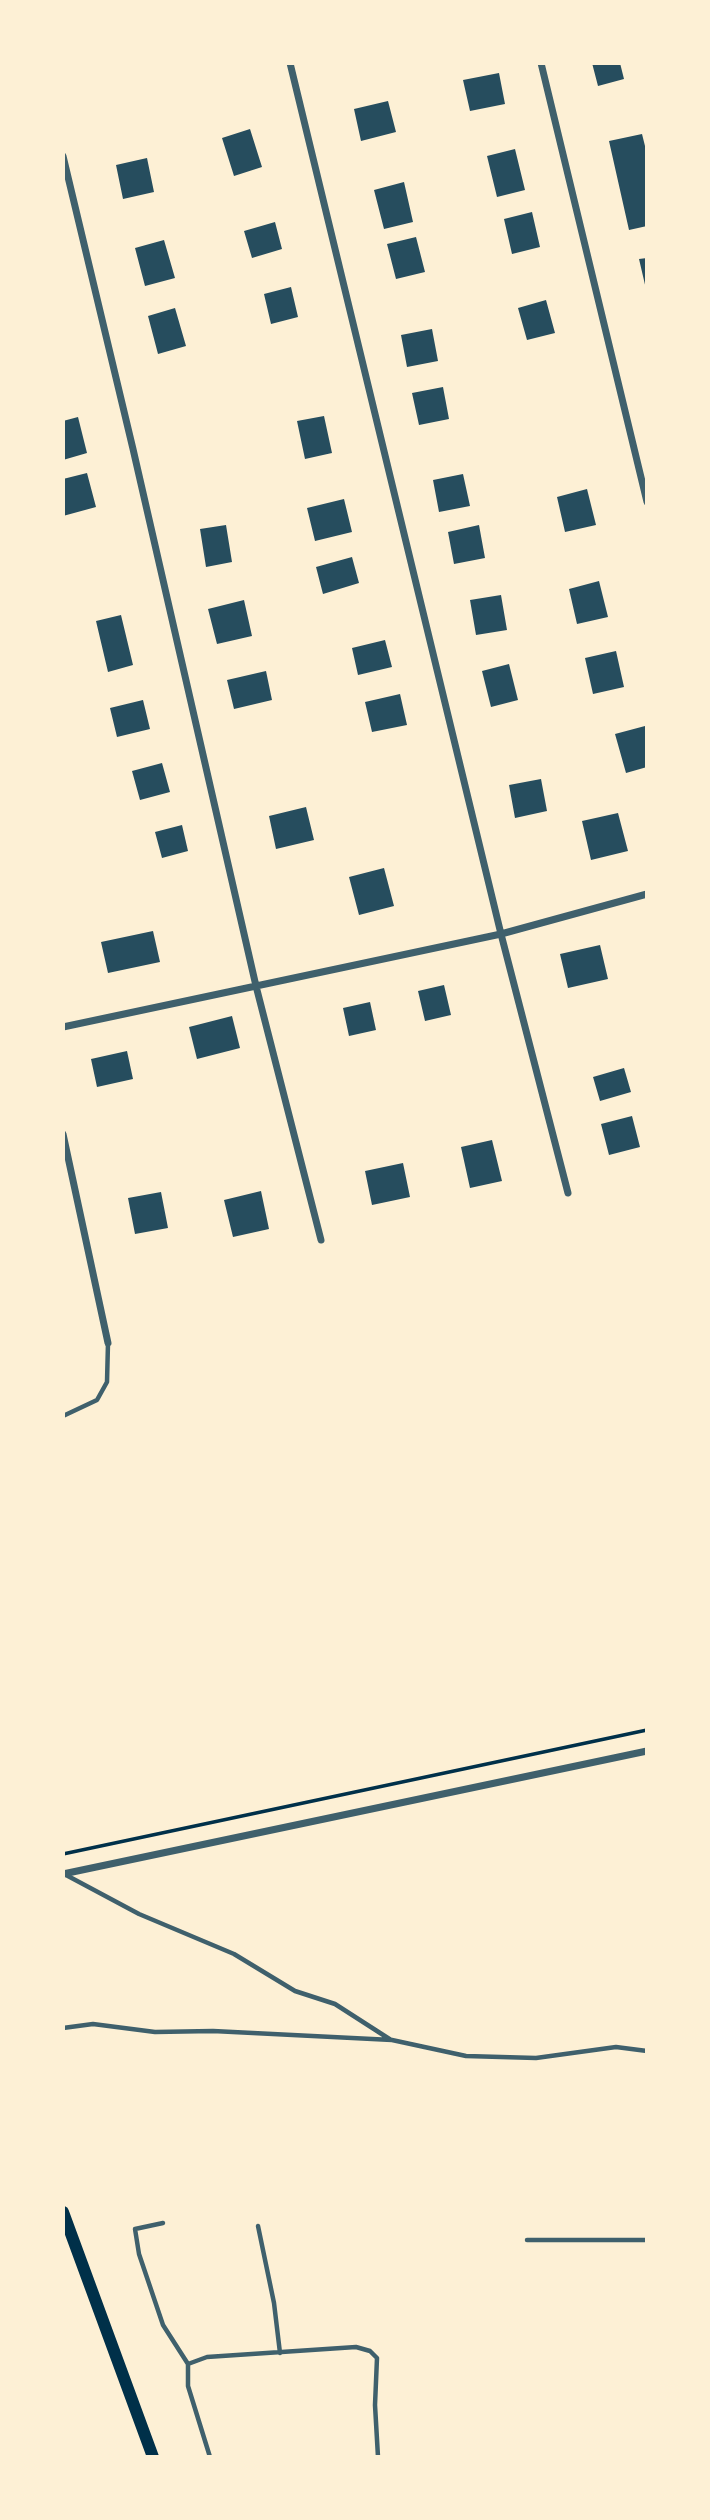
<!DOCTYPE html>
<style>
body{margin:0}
#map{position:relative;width:710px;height:2520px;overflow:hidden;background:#fdf0d5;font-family:Mulish,sans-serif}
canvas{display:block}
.frame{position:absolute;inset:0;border:65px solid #fdf0d5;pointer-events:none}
</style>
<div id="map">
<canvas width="710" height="2520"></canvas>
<div class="frame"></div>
</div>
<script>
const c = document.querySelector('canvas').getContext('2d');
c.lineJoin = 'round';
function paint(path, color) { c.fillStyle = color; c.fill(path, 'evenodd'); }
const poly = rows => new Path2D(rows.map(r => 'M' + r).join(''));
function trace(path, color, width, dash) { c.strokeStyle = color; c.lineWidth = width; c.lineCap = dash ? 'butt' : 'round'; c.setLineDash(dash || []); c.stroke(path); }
paint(poly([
 [592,63,620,63,624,79,598,86],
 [499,73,505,104,470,111,463,80],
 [388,101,396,132,361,141,354,109],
 [250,129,262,167,234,176,222,138],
 [642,134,647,154,647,226,629,230,609,141],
 [515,149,525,190,497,197,487,156],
 [147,158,154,192,123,199,116,165],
 [404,182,413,222,384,229,374,190],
 [532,212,540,247,512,254,504,219],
 [275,222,282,249,252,258,244,231],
 [416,237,425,272,396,279,387,244],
 [164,240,175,278,145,286,135,248],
 [647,258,647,289,646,289,639,259],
 [291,287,298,317,271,324,264,294],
 [546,300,555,333,527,340,518,308],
 [175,308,186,346,158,354,148,316],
 [432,329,438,361,407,367,401,335],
 [443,387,449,419,419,425,412,393],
 [324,416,332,453,305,459,297,421],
 [78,417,87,453,63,460,63,421],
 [87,473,96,507,63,516,63,479],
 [463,474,470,506,439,512,433,480],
 [587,489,596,525,565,532,557,497],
 [344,499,352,532,315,541,307,508],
 [226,525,232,562,206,567,200,529],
 [479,525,485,558,454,564,448,532],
 [352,557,359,583,323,594,316,567],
 [599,581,608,617,577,624,569,589],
 [501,595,507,630,476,635,470,600],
 [244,600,252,636,217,644,208,609],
 [121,615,133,665,108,672,96,621],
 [385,640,392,667,358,675,352,648],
 [616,651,624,687,593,694,585,658],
 [509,664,518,700,491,707,482,671],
 [266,671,272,700,234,709,227,680],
 [400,694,407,725,372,732,365,702],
 [143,700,150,729,117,737,110,708],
 [645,726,647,734,647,767,626,773,615,734],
 [162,763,170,792,140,800,132,771],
 [541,779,547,811,515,818,509,785],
 [306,807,314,840,276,849,269,816],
 [618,813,628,851,591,860,582,821],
 [182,825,188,851,162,858,155,832],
 [384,868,394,906,359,915,349,877],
 [153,931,160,962,108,973,101,942],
 [600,945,608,979,568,988,560,954],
 [444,985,451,1015,425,1021,418,991],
 [370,1002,376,1030,349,1036,343,1008],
 [232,1016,240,1048,197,1059,189,1027],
 [127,1051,133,1079,97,1087,91,1059],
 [624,1068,631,1092,600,1101,593,1077],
 [632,1116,640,1147,609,1155,601,1124],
 [492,1140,502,1181,470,1188,461,1147],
 [403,1163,410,1197,372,1205,365,1171],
 [261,1191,269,1229,233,1237,224,1200],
 [161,1192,168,1228,135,1234,128,1198]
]), '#264d5e');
trace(poly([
 [63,1854,647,1730]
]), '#003049', 3.5);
trace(poly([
 [63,1416,97,1400,107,1382,108,1343],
 [66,1875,139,1914,234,1954,295,1991,335,2004,391,2040],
 [63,2028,93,2024,155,2032,213,2031,392,2040,466,2056,536,2058,616,2047,647,2051],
 [163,2223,135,2229,139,2254,163,2325,188,2364,188,2386,210,2457],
 [258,2226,274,2303,280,2353],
 [527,2240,647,2240],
 [188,2364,207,2357,356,2347,370,2351,377,2358,375,2405,378,2457]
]), '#3f606c', 4.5);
trace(poly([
 [290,63,501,934,568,1193],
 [541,63,647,502],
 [63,156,133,449,256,986,321,1240],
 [63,1027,501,934,647,894],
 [63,1134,108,1343],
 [63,1874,647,1751]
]), '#3f606c', 7);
trace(poly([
 [63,2212,153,2457]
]), '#003049', 12);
</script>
